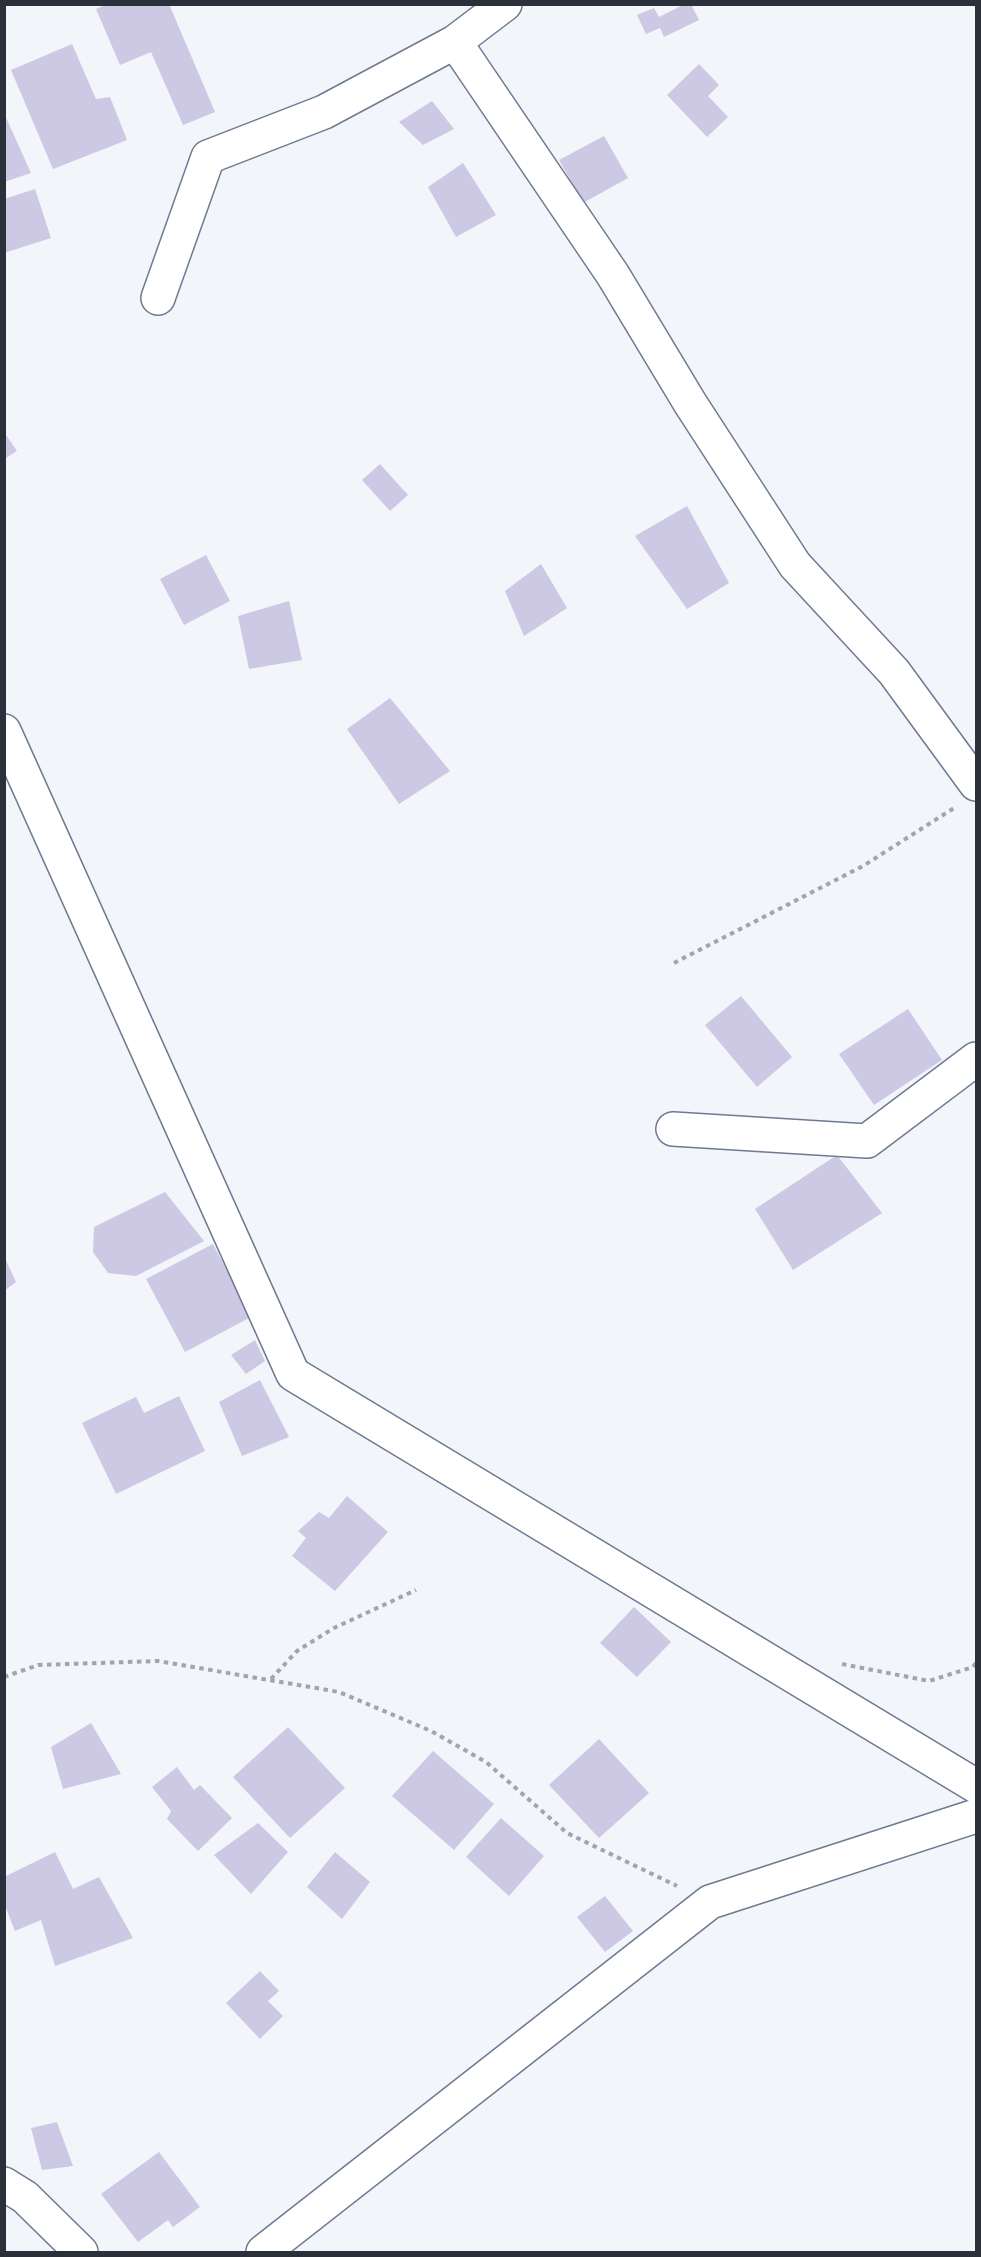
<!DOCTYPE html>
<style>
body{margin:0}
#map{position:relative;width:981px;height:2257px;overflow:hidden;background:#f2f5fa;font-family:Poppins,sans-serif}
canvas{display:block}
.frame{position:absolute;inset:0;border:6px solid #2b313b;pointer-events:none}
</style>
<div id="map">
<canvas width="981" height="2257"></canvas>
<div class="frame"></div>
</div>
<script>
const c = document.querySelector('canvas').getContext('2d');
c.lineJoin = 'round';
function paint(path, color) { c.fillStyle = color; c.fill(path, 'evenodd'); }
const poly = rows => new Path2D(rows.map(r => 'M' + r).join(''));
function trace(path, color, width, dash) { c.strokeStyle = color; c.lineWidth = width; c.lineCap = dash ? 'butt' : 'round'; c.setLineDash(dash || []); c.stroke(path); }
paint(poly([
 [108,4,169,4,215,112,183,125,151,52,120,65,96,9],
 [685,4,691,4,699,20,664,37,660,28,646,34,637,15,654,8,659,17],
 [72,44,96,99,110,97,127,140,53,169,11,70],
 [699,64,719,85,708,96,728,117,707,137,667,95],
 [432,101,454,129,423,145,399,122],
 [4,113,31,173,4,182],
 [604,136,628,178,583,203,559,160],
 [463,163,496,215,456,237,428,187],
 [35,189,51,238,4,253,4,199],
 [4,432,17,451,4,459],
 [380,464,408,495,390,511,362,480],
 [687,506,729,583,687,609,635,536],
 [206,555,230,601,184,625,160,579],
 [541,564,567,608,524,636,505,591],
 [289,601,302,660,249,669,238,616],
 [390,698,450,771,399,804,347,729],
 [741,996,792,1057,757,1087,705,1025],
 [908,1009,942,1060,874,1105,839,1054],
 [837,1155,882,1213,793,1270,755,1209],
 [165,1192,204,1241,136,1276,108,1273,93,1252,94,1227],
 [213,1244,251,1317,185,1352,146,1279],
 [4,1256,16,1282,4,1291],
 [255,1340,265,1361,246,1374,231,1355],
 [260,1380,289,1437,242,1456,219,1402],
 [179,1396,205,1451,116,1494,82,1423,136,1397,144,1413],
 [347,1496,388,1532,335,1591,292,1556,306,1538,298,1531,319,1512,329,1518],
 [634,1607,671,1642,637,1677,600,1643],
 [91,1723,121,1774,63,1789,51,1747],
 [288,1727,345,1788,290,1838,233,1777],
 [599,1739,649,1793,599,1838,549,1785],
 [433,1751,494,1804,454,1850,392,1796],
 [177,1767,194,1790,200,1785,232,1818,198,1851,167,1819,171,1811,152,1787],
 [501,1818,544,1856,509,1896,466,1857],
 [258,1823,288,1852,251,1894,214,1855],
 [55,1852,73,1889,99,1877,133,1938,55,1966,41,1920,15,1931,4,1903,4,1877],
 [335,1852,370,1882,342,1919,307,1887],
 [605,1896,633,1931,605,1952,577,1917],
 [260,1971,279,1991,268,2001,283,2016,260,2039,226,2003],
 [57,2122,73,2166,42,2170,31,2128],
 [159,2152,200,2207,173,2227,168,2220,138,2242,101,2194]
]), '#cdc8e4');
const minor = poly([
 [455,42,613,275,690,403,795,565,894,672,976,784],
 [158,298,208,157,324,112,455,42,505,4],
 [4,731,293,1374,976,1786],
 [673,1129,867,1141,976,1059],
 [4,2184,25,2197,81,2252],
 [263,2252,710,1902,976,1816]
]);
trace(minor, '#6d7a91', 36);
trace(poly([
 [674,963,863,866,954,808],
 [842,1664,929,1681,973,1667,976,1663],
 [4,1677,38,1665,158,1661,339,1692,431,1731,486,1762,567,1833,677,1886],
 [271,1679,297,1651,334,1628,416,1590]
]), '#a1a5ac', 4, [4.5, 4.5]);
trace(minor, '#fff', 33);
</script>
